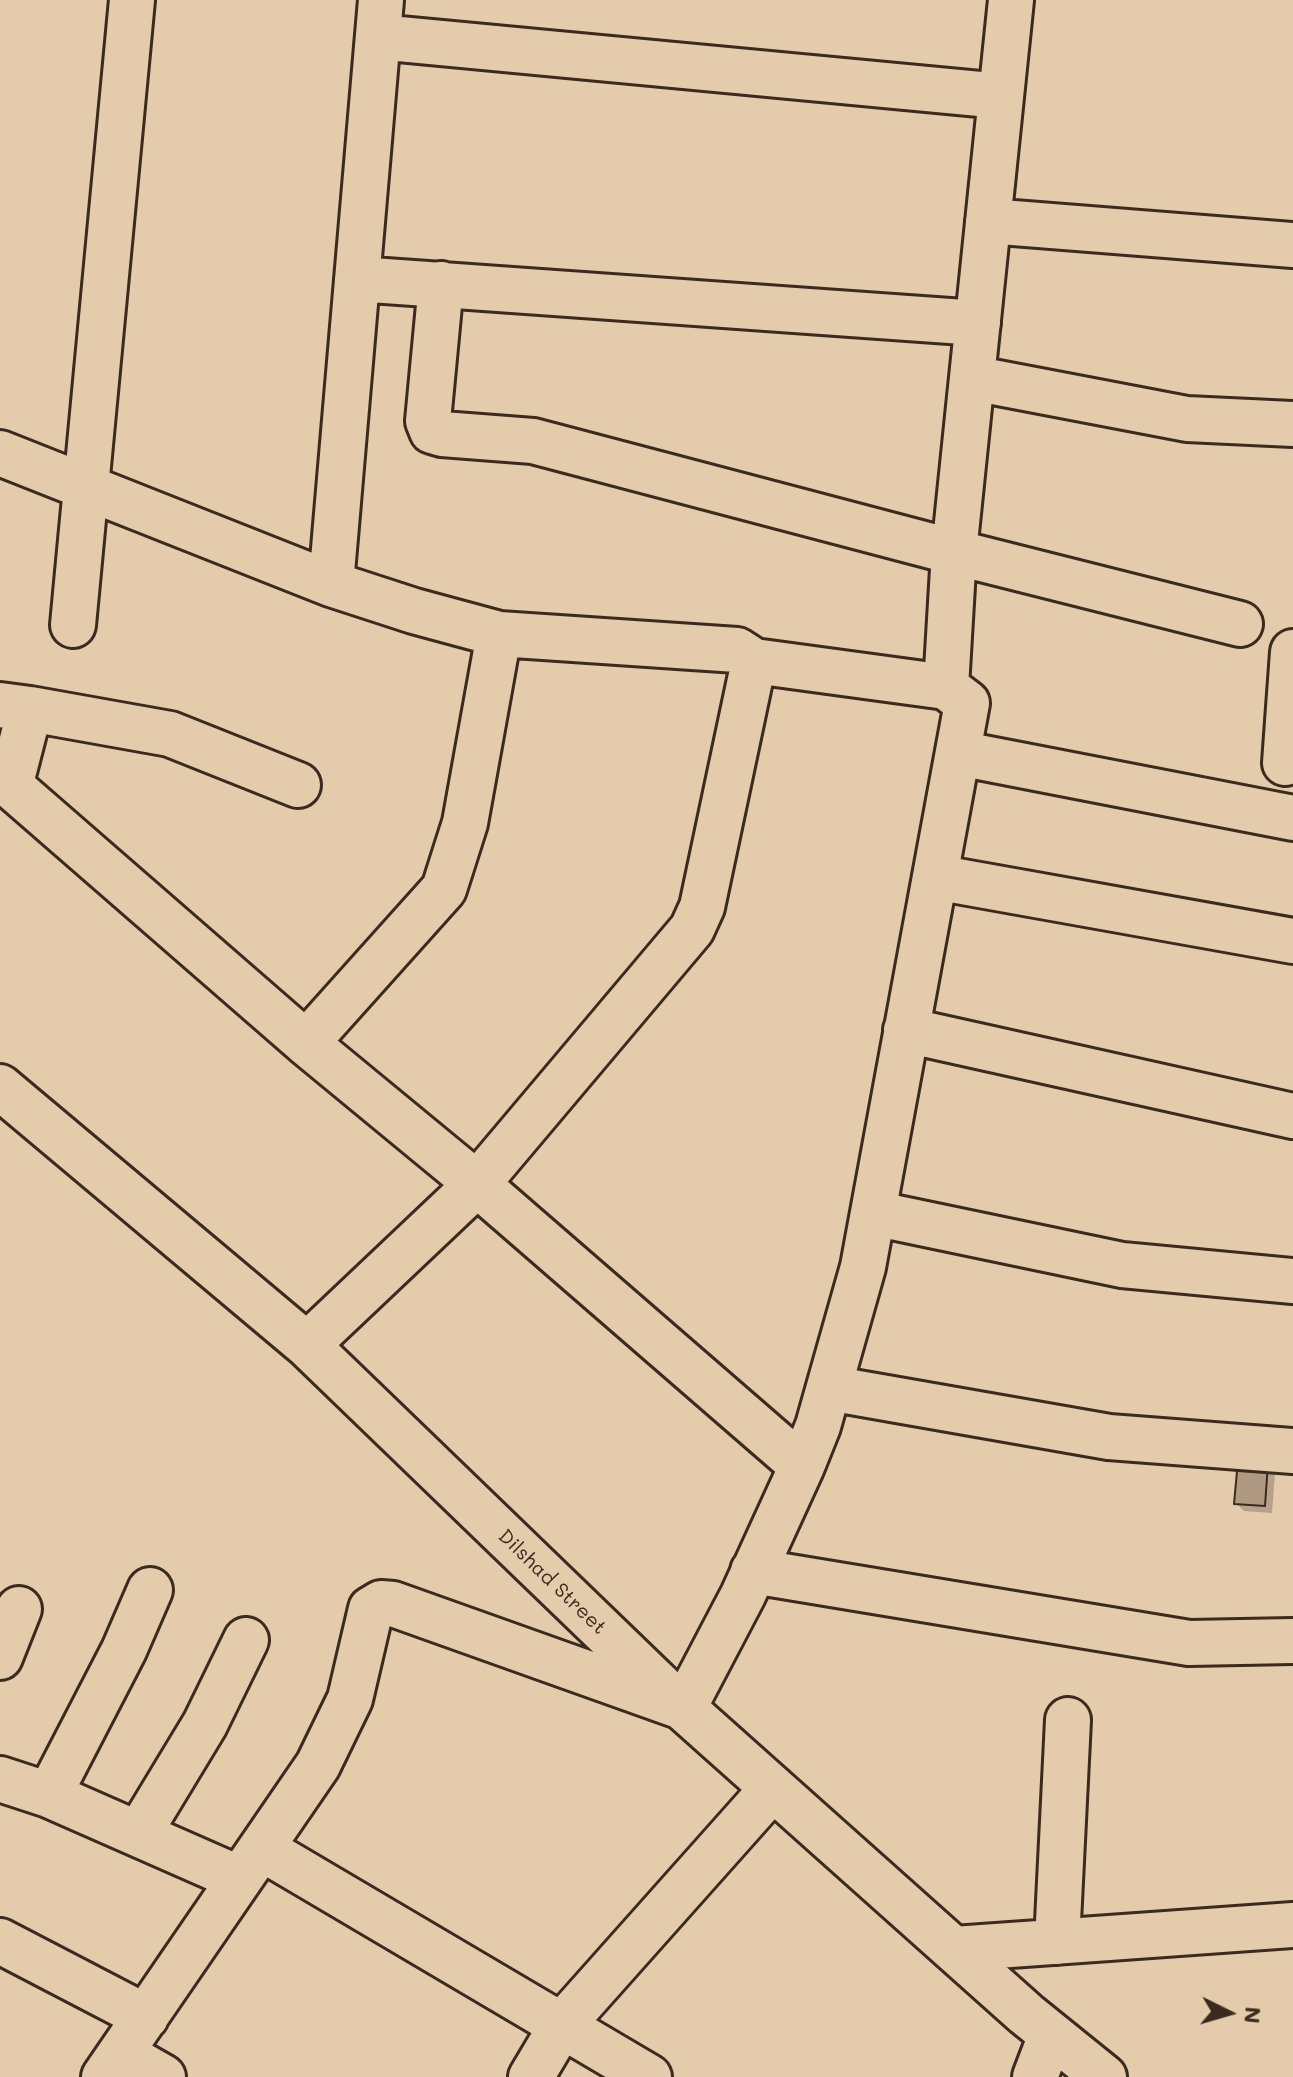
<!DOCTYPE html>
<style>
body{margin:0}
#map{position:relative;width:1293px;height:2077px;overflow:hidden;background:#e3cbab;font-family:Mali,sans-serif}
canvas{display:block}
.north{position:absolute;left:1189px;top:1973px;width:80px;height:80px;-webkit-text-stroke:6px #e3cbab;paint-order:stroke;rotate:95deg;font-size:22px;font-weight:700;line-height:32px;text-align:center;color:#3b2a1e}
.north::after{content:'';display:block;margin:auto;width:28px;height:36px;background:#3b2a1e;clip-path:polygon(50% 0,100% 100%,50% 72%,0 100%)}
</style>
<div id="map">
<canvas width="1293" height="2077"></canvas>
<div class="north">N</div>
</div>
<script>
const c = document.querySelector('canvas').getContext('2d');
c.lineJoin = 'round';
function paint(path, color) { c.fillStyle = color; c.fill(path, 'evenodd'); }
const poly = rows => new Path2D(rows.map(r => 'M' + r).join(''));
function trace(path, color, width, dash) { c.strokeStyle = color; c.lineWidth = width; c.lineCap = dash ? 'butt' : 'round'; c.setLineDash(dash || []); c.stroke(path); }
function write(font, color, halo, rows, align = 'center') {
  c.font = font + ' Mali,sans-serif'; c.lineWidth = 7; c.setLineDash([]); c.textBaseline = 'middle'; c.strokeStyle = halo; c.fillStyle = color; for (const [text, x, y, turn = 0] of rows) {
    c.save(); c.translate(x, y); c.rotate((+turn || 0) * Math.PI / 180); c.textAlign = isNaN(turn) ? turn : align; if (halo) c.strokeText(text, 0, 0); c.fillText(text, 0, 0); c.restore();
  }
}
paint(poly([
 [1268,1465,1275,1473,1272,1513,1244,1511,1236,1503]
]), '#0003');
const building = poly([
 [1238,1460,1268,1463,1265,1506,1234,1504,1238,1460]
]);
paint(building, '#af9980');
trace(building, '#3b2a1e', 2);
const minor = poly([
 [378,37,1001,96],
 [988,221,1293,245],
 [357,279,978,323],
 [441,284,428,421,432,431,442,434,533,441,954,552,1240,624],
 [972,378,1187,419,1293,424],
 [0,453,331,584,414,611,499,634,737,650,754,661,946,687],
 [331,584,381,0],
 [73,625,132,0],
 [0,705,30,709,12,779,13,788,306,1043,477,1184,802,1466],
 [30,709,170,734,298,785],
 [958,753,1293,818],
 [1285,763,1293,652],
 [935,877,1293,941],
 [906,1030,1293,1116],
 [306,1043,444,889,465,823,499,634],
 [0,1087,307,1345,682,1707,1026,2014,1104,2077],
 [873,1213,1122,1265,1293,1281],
 [307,1345,477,1184,692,929,702,907,754,661],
 [829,1388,1109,1437,1293,1451],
 [753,1571,1189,1643,1293,1641],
 [0,1657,19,1609],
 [0,1779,49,1795,240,1879],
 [49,1795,124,1650,150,1590],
 [139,1833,205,1724,246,1640],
 [261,1848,649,2077],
 [0,1941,146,2017],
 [1057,1942,1068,1720],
 [954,1949,1293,1925],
 [121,2053,163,2077],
 [104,2077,318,1765,350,1699,371,1609,381,1603,393,1604,682,1707,690,1696,743,1595,802,1466,818,1426,863,1267,967,703,946,687,954,552,1011,0],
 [531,2077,562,2025,773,1788],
 [1035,2077,1051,2035]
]);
trace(minor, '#3b2a1e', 50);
trace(minor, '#e3cbab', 44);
write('20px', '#3b2a1e', '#e3cbab', [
 ["Dilshad Street",552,1582,44]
]);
</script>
